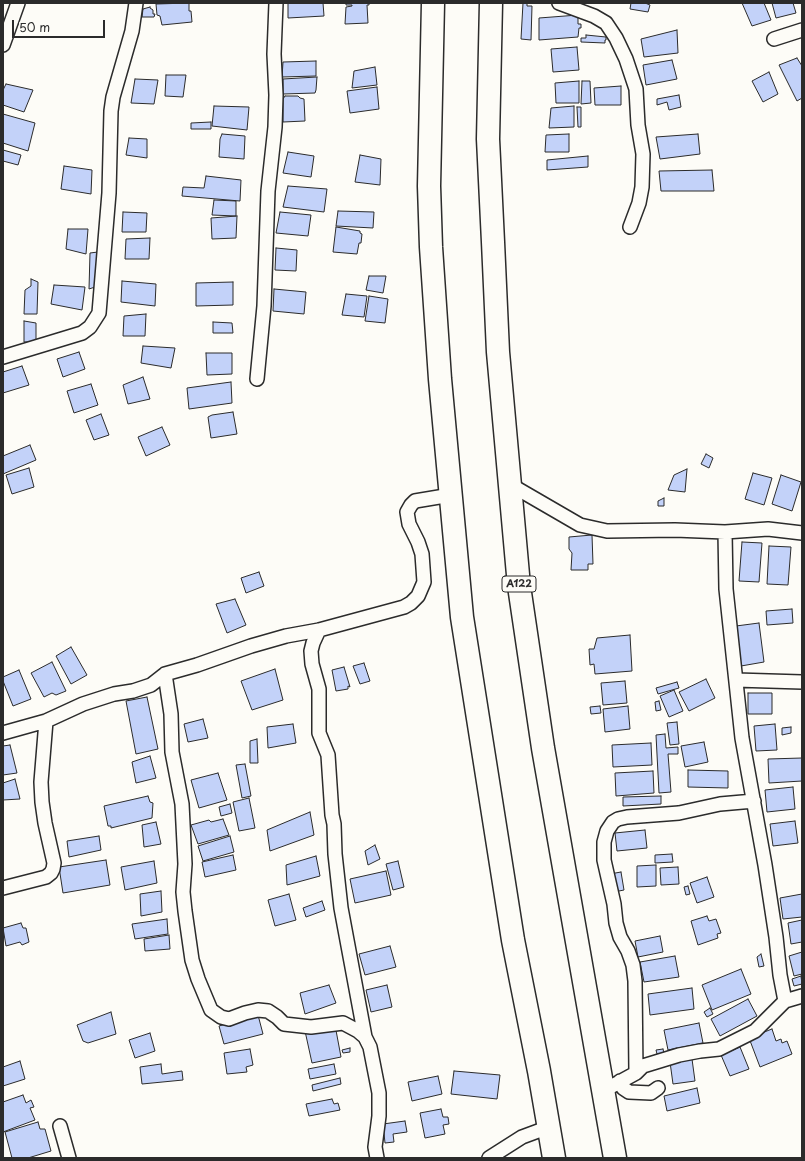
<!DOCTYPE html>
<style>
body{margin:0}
#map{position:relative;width:805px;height:1161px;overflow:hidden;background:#fdfcf7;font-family:"Playpen Sans",sans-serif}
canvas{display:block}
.frame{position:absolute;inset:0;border:4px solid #2b2b2b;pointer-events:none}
.scale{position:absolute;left:12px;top:20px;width:93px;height:18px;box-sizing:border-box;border:2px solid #2b2b2b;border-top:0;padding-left:5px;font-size:12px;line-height:14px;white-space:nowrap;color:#2b2b2b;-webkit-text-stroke:3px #fdfcf7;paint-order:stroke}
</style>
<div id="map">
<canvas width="805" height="1161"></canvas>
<div class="frame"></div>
<div class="scale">50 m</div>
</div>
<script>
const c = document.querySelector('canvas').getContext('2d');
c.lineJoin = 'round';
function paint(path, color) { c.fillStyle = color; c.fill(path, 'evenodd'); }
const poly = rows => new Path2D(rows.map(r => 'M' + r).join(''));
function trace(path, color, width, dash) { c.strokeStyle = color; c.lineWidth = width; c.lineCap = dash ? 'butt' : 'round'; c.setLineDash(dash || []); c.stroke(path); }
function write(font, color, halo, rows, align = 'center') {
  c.font = font + ' "Playpen Sans",sans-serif'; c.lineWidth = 3; c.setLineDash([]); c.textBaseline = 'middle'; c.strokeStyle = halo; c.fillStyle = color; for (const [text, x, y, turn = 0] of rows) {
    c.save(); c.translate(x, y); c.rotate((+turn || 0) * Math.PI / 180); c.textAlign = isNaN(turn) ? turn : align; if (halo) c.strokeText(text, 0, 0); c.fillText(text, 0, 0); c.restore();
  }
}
const building = poly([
 [189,3,189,11,191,11,192,22,162,25,160,16,157,15,156,4,189,3],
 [288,3,323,3,324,16,288,18,288,3],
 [346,3,369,3,369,5,367,5,368,23,345,24,346,7,352,6,352,5,346,5,346,3],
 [523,3,527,3,527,6,532,6,531,40,521,39,523,3],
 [631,3,645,3,650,5,648,12,630,9,631,3],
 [742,3,764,3,771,20,752,26,742,3],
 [772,3,793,3,796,13,776,18,772,3],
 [150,7,150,8,153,10,153,14,155,14,154,17,142,17,143,9,150,7],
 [578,15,578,24,581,24,581,28,579,28,578,37,539,40,539,18,578,15],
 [677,30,678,53,644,57,641,39,677,30],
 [586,35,606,37,606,40,605,40,605,43,581,42,581,38,586,38,586,35],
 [577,47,579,70,553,72,551,49,577,47],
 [797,58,802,66,802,98,797,101,779,65,797,58],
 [672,60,677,79,646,85,643,65,672,60],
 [316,61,316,76,282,77,283,62,316,61],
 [375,67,377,85,352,88,354,71,375,67],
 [769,72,778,94,763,102,752,81,769,72],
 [166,75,186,75,183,97,165,96,166,75],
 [317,77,316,90,315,93,283,94,283,79,317,77],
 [135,79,158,80,154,104,131,103,135,79],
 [579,81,579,103,556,103,555,83,579,81],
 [582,81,590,81,591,103,581,104,582,81],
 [6,84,33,90,24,112,3,105,3,90,6,84],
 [621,86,621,105,595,105,594,88,621,86],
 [377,87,379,109,350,113,347,91,377,87],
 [679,95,681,107,669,110,667,102,657,105,657,99,679,95],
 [285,96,298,96,300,98,304,99,305,121,283,122,283,99,285,96],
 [214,106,249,107,247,130,212,126,214,106],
 [574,106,574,127,549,128,551,108,574,106],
 [577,107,581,107,581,127,578,127,577,107],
 [3,114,35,123,28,151,3,143,3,114],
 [211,122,211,129,191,129,191,123,211,122],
 [222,134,245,136,244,159,219,157,220,139,222,134],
 [569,134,569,152,545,152,546,135,569,134],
 [698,134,700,154,660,159,656,137,698,134],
 [129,138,147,139,147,158,126,155,129,138],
 [3,150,21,155,18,165,3,161,3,150],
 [288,152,314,156,311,177,283,173,288,152],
 [360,155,381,159,380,185,355,182,360,155],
 [588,156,588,167,547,170,547,160,588,156],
 [64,166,92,170,91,194,61,189,64,166],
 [712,170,714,191,661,191,659,171,712,170],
 [206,176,241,180,240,201,182,196,183,187,204,188,206,176],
 [288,186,327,189,324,212,283,207,288,186],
 [214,200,236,201,236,216,212,215,214,200],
 [338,211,374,212,373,228,336,226,338,211],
 [123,212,147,213,146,232,122,232,123,212],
 [280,212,311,215,308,236,276,233,280,212],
 [237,216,236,238,212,239,211,218,237,216],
 [336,227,360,231,360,233,362,234,361,243,359,243,357,254,333,252,336,227],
 [68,229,88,229,86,254,66,249,68,229],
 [150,238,149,259,125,259,126,239,150,238],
 [276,248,297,250,296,271,275,270,276,248],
 [98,252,98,286,89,289,90,253,98,252],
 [369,276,386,276,383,293,366,290,369,276],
 [31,279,38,282,37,314,24,314,25,290,31,286,31,279],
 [122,281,156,284,155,306,121,302,122,281],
 [233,282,233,305,196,306,196,283,233,282],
 [54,285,85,287,82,310,51,304,54,285],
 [274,289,306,292,304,314,273,311,274,289],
 [346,294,367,296,364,317,342,315,346,294],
 [369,296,388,299,385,323,365,321,369,296],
 [146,314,145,336,123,336,124,316,146,314],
 [24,321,36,323,36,342,24,342,24,321],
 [213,322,232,323,233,333,213,333,213,322],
 [143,346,175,348,171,368,141,363,143,346],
 [79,352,85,369,63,377,57,359,79,352],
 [206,353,232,353,232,374,207,375,206,353],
 [22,366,29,385,3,393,3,372,22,366],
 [143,377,150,399,128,404,123,385,143,377],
 [231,382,232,403,189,409,187,388,231,382],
 [91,384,98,405,74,413,67,391,91,384],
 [233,412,237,434,211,438,208,417,212,415,233,412],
 [101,414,109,435,94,440,86,420,101,414],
 [162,427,170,445,146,456,138,437,162,427],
 [30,445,36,460,3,474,3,456,30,445],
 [706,454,713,458,709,468,701,464,706,454],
 [29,468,34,487,12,494,6,475,29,468],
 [687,469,685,492,668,490,674,475,687,469],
 [753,473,772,478,764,505,745,499,753,473],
 [781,475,801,482,792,511,772,504,781,475],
 [664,498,664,506,658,506,658,501,664,498],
 [592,535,593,564,588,564,588,570,571,570,572,553,569,549,569,537,592,535],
 [742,542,762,543,759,582,739,581,742,542],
 [769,546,791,547,788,585,767,584,769,546],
 [259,572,264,586,246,593,241,578,259,572],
 [235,599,246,625,227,633,216,604,235,599],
 [792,609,793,623,767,625,766,611,792,609],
 [759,623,764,662,741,666,736,626,759,623],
 [630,635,632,671,595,674,594,664,590,665,589,649,594,649,597,638,630,635],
 [71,647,87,675,71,684,56,656,71,647],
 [52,662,66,691,56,695,52,693,44,697,31,673,52,662],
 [364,663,370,681,360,684,353,666,364,663],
 [344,667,350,687,348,686,348,689,336,691,332,670,344,667],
 [275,669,283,700,252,710,241,681,275,669],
 [19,670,31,699,13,706,3,681,3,677,19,670],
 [706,679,715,698,689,711,679,692,706,679],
 [625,681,627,703,603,705,601,683,625,681],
 [677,682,679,688,658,694,656,688,677,682],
 [674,690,683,711,669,717,660,696,674,690],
 [748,693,772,693,772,714,748,714,748,693],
 [147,697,158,749,136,754,126,701,147,697],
 [659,701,661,710,656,711,655,702,659,701],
 [600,706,601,713,591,714,590,707,600,706],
 [628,706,630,729,605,732,603,709,628,706],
 [203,719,208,738,188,742,184,724,203,719],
 [677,722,679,744,670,745,667,723,677,722],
 [293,724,296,743,268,748,267,727,293,724],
 [775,724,777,750,756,751,754,726,775,724],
 [791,727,791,733,782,735,782,728,791,727],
 [665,734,666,748,678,747,678,754,668,754,671,792,659,793,656,735,665,734],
 [257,739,258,763,250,763,250,741,257,739],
 [704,742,708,762,685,767,681,746,704,742],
 [651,743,652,765,613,767,612,745,651,743],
 [10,745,17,773,3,775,3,746,10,745],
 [150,756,156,778,136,783,132,762,150,756],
 [802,758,802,781,769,783,768,759,802,758],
 [245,764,251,796,242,798,236,765,245,764],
 [688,770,728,771,728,788,688,787,688,770],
 [653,771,654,793,616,796,615,773,653,771],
 [218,773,227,800,199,808,191,780,218,773],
 [15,779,20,799,3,800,3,783,15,779],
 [793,787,795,809,767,812,765,790,793,787],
 [148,796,150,802,153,803,152,818,111,828,111,826,108,826,104,806,148,796],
 [661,796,661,804,623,806,623,797,661,796],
 [249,798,255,828,239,831,233,802,249,798],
 [230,804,232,813,221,816,219,807,230,804],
 [310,812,314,835,270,851,267,830,310,812],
 [223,819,229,835,198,844,191,825,209,820,211,822,223,819],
 [795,821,798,843,773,846,770,824,795,821],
 [156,822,161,844,144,847,142,825,156,822],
 [645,830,647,848,617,851,615,833,645,830],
 [99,836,101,850,69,857,67,841,99,836],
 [230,836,234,852,203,861,198,846,230,836],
 [375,845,380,859,368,865,365,851,375,845],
 [672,854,673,862,655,863,655,855,672,854],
 [233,855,236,870,205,877,202,862,233,855],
 [316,856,320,876,287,885,286,865,316,856],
 [106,860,110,885,63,893,59,867,106,860],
 [154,861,157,883,125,890,121,867,154,861],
 [398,861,404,887,393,890,386,864,398,861],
 [656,865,656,886,637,887,637,866,656,865],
 [678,867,679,884,661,885,660,868,678,867],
 [386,871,391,895,355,903,350,879,386,871],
 [621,872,624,890,614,892,610,874,621,872],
 [707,877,714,897,697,903,690,883,707,877],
 [688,886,690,894,686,895,684,887,688,886],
 [161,891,162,912,141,916,140,894,161,891],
 [289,894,296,920,275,926,268,900,289,894],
 [802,894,802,917,783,919,780,898,802,894],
 [322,901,325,910,306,917,303,908,322,901],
 [707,916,709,921,716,919,721,933,717,934,718,938,698,945,691,921,707,916],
 [167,919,168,934,135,939,132,924,167,919],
 [802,920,802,942,791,944,788,923,802,920],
 [21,923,23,928,26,928,29,942,22,945,20,942,6,946,3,928,21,923],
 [169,935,170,949,145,951,144,939,169,935],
 [660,936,663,952,638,957,635,941,660,936],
 [390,946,396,967,365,975,359,954,390,946],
 [802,952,802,974,794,976,789,956,802,952],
 [761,954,764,966,759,967,757,957,761,954],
 [675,956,679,977,644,982,640,962,675,956],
 [741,969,751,994,712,1010,702,985,741,969],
 [801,976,802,984,794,986,792,979,801,976],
 [329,985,336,1003,305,1014,300,993,329,985],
 [387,985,392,1007,371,1012,366,990,387,985],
 [692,988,694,1009,650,1015,648,994,692,988],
 [748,999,757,1016,720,1036,711,1019,748,999],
 [710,1008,713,1014,707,1017,704,1012,710,1008],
 [111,1012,116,1034,88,1043,83,1041,77,1025,111,1012],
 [258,1015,263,1034,224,1044,219,1026,258,1015],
 [699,1023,703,1043,668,1050,664,1030,699,1023],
 [335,1025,341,1057,312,1063,305,1031,335,1025],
 [772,1029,776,1041,781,1039,782,1043,787,1041,792,1054,760,1067,749,1038,772,1029],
 [150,1033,155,1051,135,1058,129,1040,150,1033],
 [740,1047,749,1069,730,1076,721,1055,740,1047],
 [350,1048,350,1052,343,1053,342,1050,350,1048],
 [250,1049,253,1065,246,1067,247,1072,227,1074,224,1053,250,1049],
 [663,1049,664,1053,657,1054,656,1050,663,1049],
 [692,1059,695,1081,673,1084,670,1062,692,1059],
 [20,1061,25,1079,3,1086,3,1067,20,1061],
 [161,1064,162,1074,182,1071,183,1080,142,1084,140,1067,161,1064],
 [334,1064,336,1074,310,1079,308,1069,334,1064],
 [454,1071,500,1075,497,1099,451,1094,454,1071],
 [438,1076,442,1094,412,1101,408,1082,438,1076],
 [340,1078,341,1084,313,1091,312,1085,340,1078],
 [697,1088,700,1103,667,1111,664,1096,697,1088],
 [23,1095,26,1103,31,1100,34,1107,30,1108,35,1120,3,1132,3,1102,23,1095],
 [332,1099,334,1104,338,1103,340,1110,309,1116,306,1104,332,1099],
 [441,1109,443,1117,448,1117,449,1124,443,1125,445,1134,425,1138,420,1113,441,1109],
 [405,1121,407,1132,393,1134,394,1142,385,1143,383,1124,405,1121],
 [38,1122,40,1129,45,1129,51,1151,28,1158,12,1158,5,1132,38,1122]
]);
paint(building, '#c3d2f9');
trace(building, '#2b2b2b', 1);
const minor = poly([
 [559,3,594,16,606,23,616,38,626,59,636,89,638,125,643,154,642,187,639,203,630,227],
 [774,39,802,30],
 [3,45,18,3],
 [3,357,82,333,90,327,99,313,109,193,111,111,113,97,132,31,136,3],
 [257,379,264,306,268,191,275,127,276,95,274,54,276,3],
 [511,485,580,525,607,531,675,530,725,532,768,529,802,533],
 [725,532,726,589,742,738,765,865,776,937,780,975,785,1001],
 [319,630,313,643,311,651,312,664,319,689,319,733,328,755,332,815,334,824,335,854,341,908,365,1037],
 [165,674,171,714,172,752,182,804,185,864,183,892,185,911,192,960,198,979,211,1010,221,1017,229,1019,245,1013,258,1010,268,1011,277,1017,284,1024,311,1027,343,1023,358,1031,365,1037,370,1047,379,1093,379,1116,375,1147,377,1158],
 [736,680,802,682],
 [3,733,46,721,83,704,114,694,133,691,151,685,165,674,197,665,251,646,286,636,319,630,404,607,411,603,418,596,424,582,422,554,418,542,409,524,407,512,411,505,415,501,451,495],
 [3,888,46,877,51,873,53,869,54,863,45,823,42,802,41,782,46,721],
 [636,1073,635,981,633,965,628,951,620,937,616,923,614,904,604,860,604,842,607,831,613,822,618,819,627,817,679,813,720,804,754,801],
 [620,1081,623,1088,629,1092,651,1093,658,1088],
 [603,1091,636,1073,643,1066,679,1055,700,1051,719,1049,755,1031,785,1001,802,996],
 [60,1126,69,1158],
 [489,1158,522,1137,549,1127]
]);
const trunk = poly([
 [433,3,429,186,431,247,440,379,462,617,513,940,539,1071,554,1158],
 [491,3,488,139,493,242,498,352,519,586,543,748,615,1158]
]);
trace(minor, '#2b2b2b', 16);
trace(trunk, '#2b2b2b', 25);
trace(minor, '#fdfcf7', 13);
trace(trunk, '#fdfcf7', 22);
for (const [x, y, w] of [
 [519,584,34]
]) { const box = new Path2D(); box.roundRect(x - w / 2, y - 8, w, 16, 3); c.fillStyle = '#fdfcf7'; c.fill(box); trace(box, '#2b2b2b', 1); }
write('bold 10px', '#2b2b2b', null, [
 ["A122",519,584]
]);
</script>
